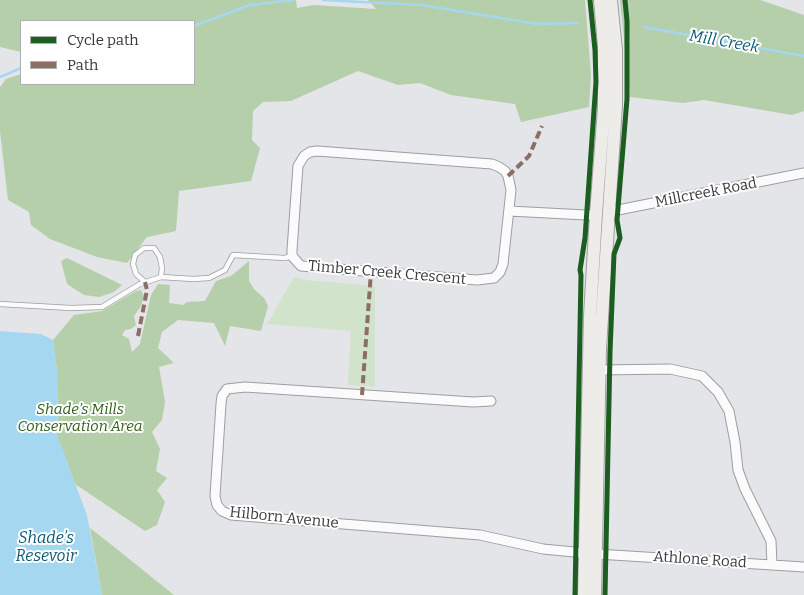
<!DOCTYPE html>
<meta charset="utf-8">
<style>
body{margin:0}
#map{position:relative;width:804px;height:595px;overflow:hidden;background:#e3e5e8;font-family:Bitter,serif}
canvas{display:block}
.legend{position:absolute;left:20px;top:20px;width:175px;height:65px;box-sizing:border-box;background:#fff;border:1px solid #afb0b1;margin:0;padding:6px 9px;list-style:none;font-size:15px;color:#37393b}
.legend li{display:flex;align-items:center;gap:10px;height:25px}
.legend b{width:25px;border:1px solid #afb0b1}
</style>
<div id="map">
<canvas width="804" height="595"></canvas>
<ul class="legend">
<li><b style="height:6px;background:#1b5e20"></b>Cycle path</li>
<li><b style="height:6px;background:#8d6e63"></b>Path</li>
</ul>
</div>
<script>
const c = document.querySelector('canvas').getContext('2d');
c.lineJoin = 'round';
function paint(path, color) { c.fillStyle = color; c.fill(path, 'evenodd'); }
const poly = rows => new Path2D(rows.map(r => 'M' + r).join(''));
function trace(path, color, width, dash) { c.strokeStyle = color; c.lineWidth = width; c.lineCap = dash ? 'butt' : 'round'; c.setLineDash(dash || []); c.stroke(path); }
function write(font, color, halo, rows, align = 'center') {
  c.font = font + ' Bitter,serif'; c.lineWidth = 4; c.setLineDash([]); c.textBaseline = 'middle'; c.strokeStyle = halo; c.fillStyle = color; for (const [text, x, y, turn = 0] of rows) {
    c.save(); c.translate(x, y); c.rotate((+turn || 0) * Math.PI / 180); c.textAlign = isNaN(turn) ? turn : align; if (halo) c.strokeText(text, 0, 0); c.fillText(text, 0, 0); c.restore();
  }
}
paint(poly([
 [294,277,306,280,375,286,375,387,348,385,351,331,267,324]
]), '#d1e4cb');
paint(poly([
 [0,0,296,0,297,8,314,5,376,9,368,0,585,0,591,75,589,107,521,122,515,104,451,95,420,83,398,85,358,71,291,101,263,102,253,111,252,140,260,148,251,181,179,191,176,231,147,237,127,263,97,257,50,239,31,225,29,212,8,200,0,131,0,87,6,79,21,74,21,84,194,84,194,21,21,21,21,52,0,47],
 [620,0,760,0,804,15,804,111,792,115,704,100,683,103,630,97],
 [67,258,122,285,114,292,99,297,84,295,67,284,61,261],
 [249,261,249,281,254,289,264,298,268,306,261,331,230,326,225,346,214,323,178,320,162,332,158,348,174,363,159,367,165,402,162,420,152,432,160,449,156,471,167,478,157,490,165,502,157,525,145,531,75,484,58,438,57,371,53,340,74,315,102,311,136,291,141,290,144,296,141,306,134,316,136,325,131,329,125,330,122,335,129,339,132,352,140,344,151,295,158,284,170,285,169,303,183,305,187,302,205,301,216,281,231,276],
 [90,528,113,546,174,595,102,595]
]), '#b4cfaa');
paint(poly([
 [0,331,41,334,53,340,57,371,58,438,87,515,102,595,0,595]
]), '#a5d8f0');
trace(poly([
 [323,0,421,5,538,24,578,23],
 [194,26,250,5,293,0],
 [644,27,804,56],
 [0,77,21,68]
]), '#a5d8f0', 2.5);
const lane = poly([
 [145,282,136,274,133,264,135,255,144,248,154,248,160,257,162,268,161,277],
 [0,304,71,308,102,307,140,284,161,277,193,279,209,278,225,270,233,255,285,258,292,256]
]);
const street = poly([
 [317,151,492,164,499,167,505,171,508,176,511,190,503,264,500,272,494,278,477,280,301,266,292,256,292,250,298,166,304,156,310,152,317,151],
 [509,211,586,215,596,214],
 [608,212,804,173],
 [600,370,670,369,702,376,718,392,729,411,735,442,738,470,745,489,771,541,772,565],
 [491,401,473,402,245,387,227,389,222,396,221,404,215,496,217,505,222,511,231,515,480,535,543,549,585,553],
 [597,554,804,567]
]);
const secondary = poly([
 [584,595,590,316,596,214,604,108,604,46,600,0],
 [595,595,600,348,616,106,616,50,611,0]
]);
trace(lane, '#9c9ea0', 6);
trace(street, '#9c9ea0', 11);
trace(secondary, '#9c9ea0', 14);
trace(lane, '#fbfbfc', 4.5);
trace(street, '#fbfbfc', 9);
trace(secondary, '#edece9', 12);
trace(poly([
 [508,176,529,156,542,126],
 [138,336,147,290,145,282],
 [362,395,371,272]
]), '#8d6e63', 4, [8, 4]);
trace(poly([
 [575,595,581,275,580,270,585,238,596,82,595,50,590,0],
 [605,595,610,352,614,254,620,238,617,220,627,99,627,21,625,0]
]), '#1b5e20', 5);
write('15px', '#37393b', '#fff', [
 ["Millcreek Road",706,193,-11],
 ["Timber Creek Crescent",387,273,5],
 ["Hilborn Avenue",284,518,6],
 ["Athlone Road",700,560,4]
]);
write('italic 15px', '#34601c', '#fff', [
 ["Shade’s Mills",80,410],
 ["Conservation Area",80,427]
]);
write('italic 16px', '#0c5a76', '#fff', [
 ["Mill Creek",724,42,10],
 ["Shade’s",46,539],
 ["Resevoir",46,557]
]);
</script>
